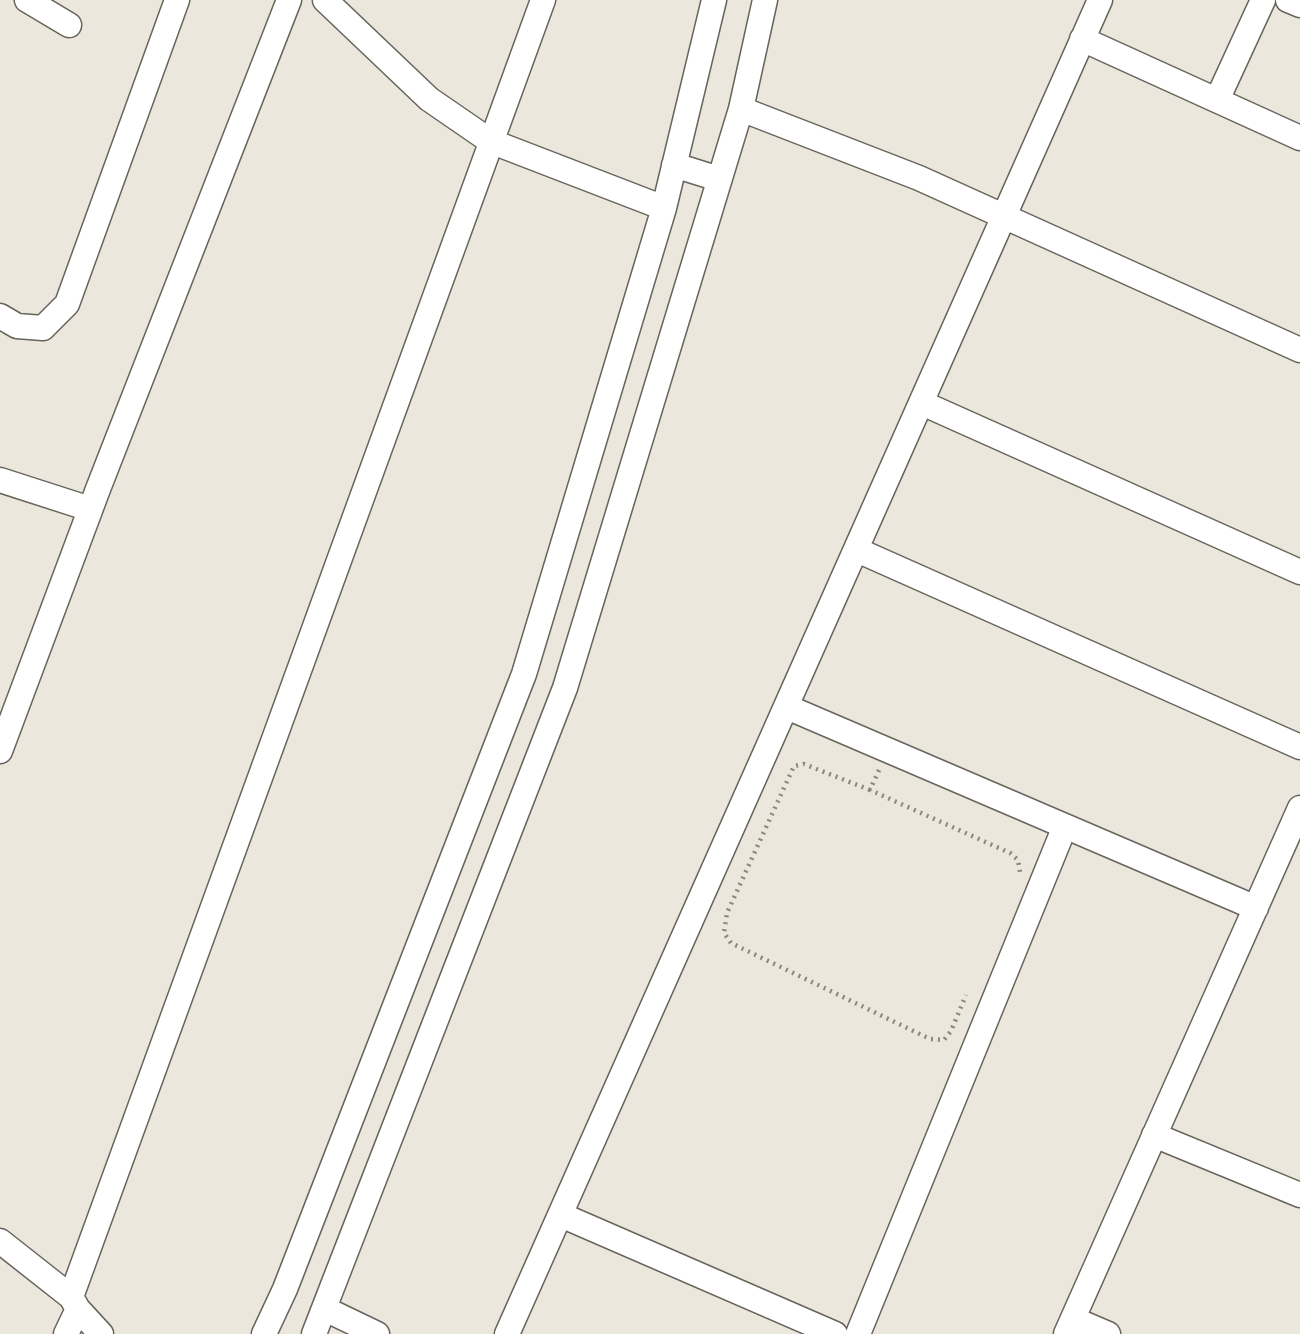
<!DOCTYPE html>
<style>
body{margin:0}
canvas{display:block;background:#ebe7dc}
</style>
<canvas width="1300" height="1334"></canvas>
<script>
const c = document.querySelector('canvas').getContext('2d');
c.lineJoin = 'round';
const poly = rows => new Path2D(rows.map(r => 'M' + r).join(''));
function trace(path, color, width, dash) { c.strokeStyle = color; c.lineWidth = width; c.lineCap = dash ? 'butt' : 'round'; c.setLineDash(dash || []); c.stroke(path); }
const minor = poly([
 [27,0,69,25],
 [325,0,429,99,490,141,664,208],
 [1288,0,1300,5],
 [1082,39,1300,138],
 [1217,100,1263,0],
 [741,109,919,178,1300,350],
 [674,165,719,179],
 [0,316,17,326,43,328,67,304,177,0],
 [922,403,1300,572],
 [0,480,90,509],
 [857,550,1300,747],
 [787,707,1256,908],
 [0,751,98,489,289,0],
 [1154,1135,1300,1195],
 [561,1215,835,1334],
 [0,1241,71,1297],
 [325,1309,377,1334],
 [1073,1319,1108,1334],
 [66,1334,78,1309],
 [101,1334,78,1309,71,1297,543,0],
 [264,1334,285,1289,524,674,664,208,714,0],
 [314,1334,565,688,741,109,765,0],
 [507,1334,1100,0],
 [858,1334,1065,826],
 [1066,1334,1300,808]
]);
trace(minor, '#67645b', 27);
trace(poly([
 [879,770,870,790,1010,853,1018,860,1020,872],
 [870,790,804,764,794,766,727,913,724,933,731,943,930,1039,944,1040,951,1031,966,995]
]), '#89877f', 4.5, [2, 5]);
trace(minor, '#fff', 24);
</script>
